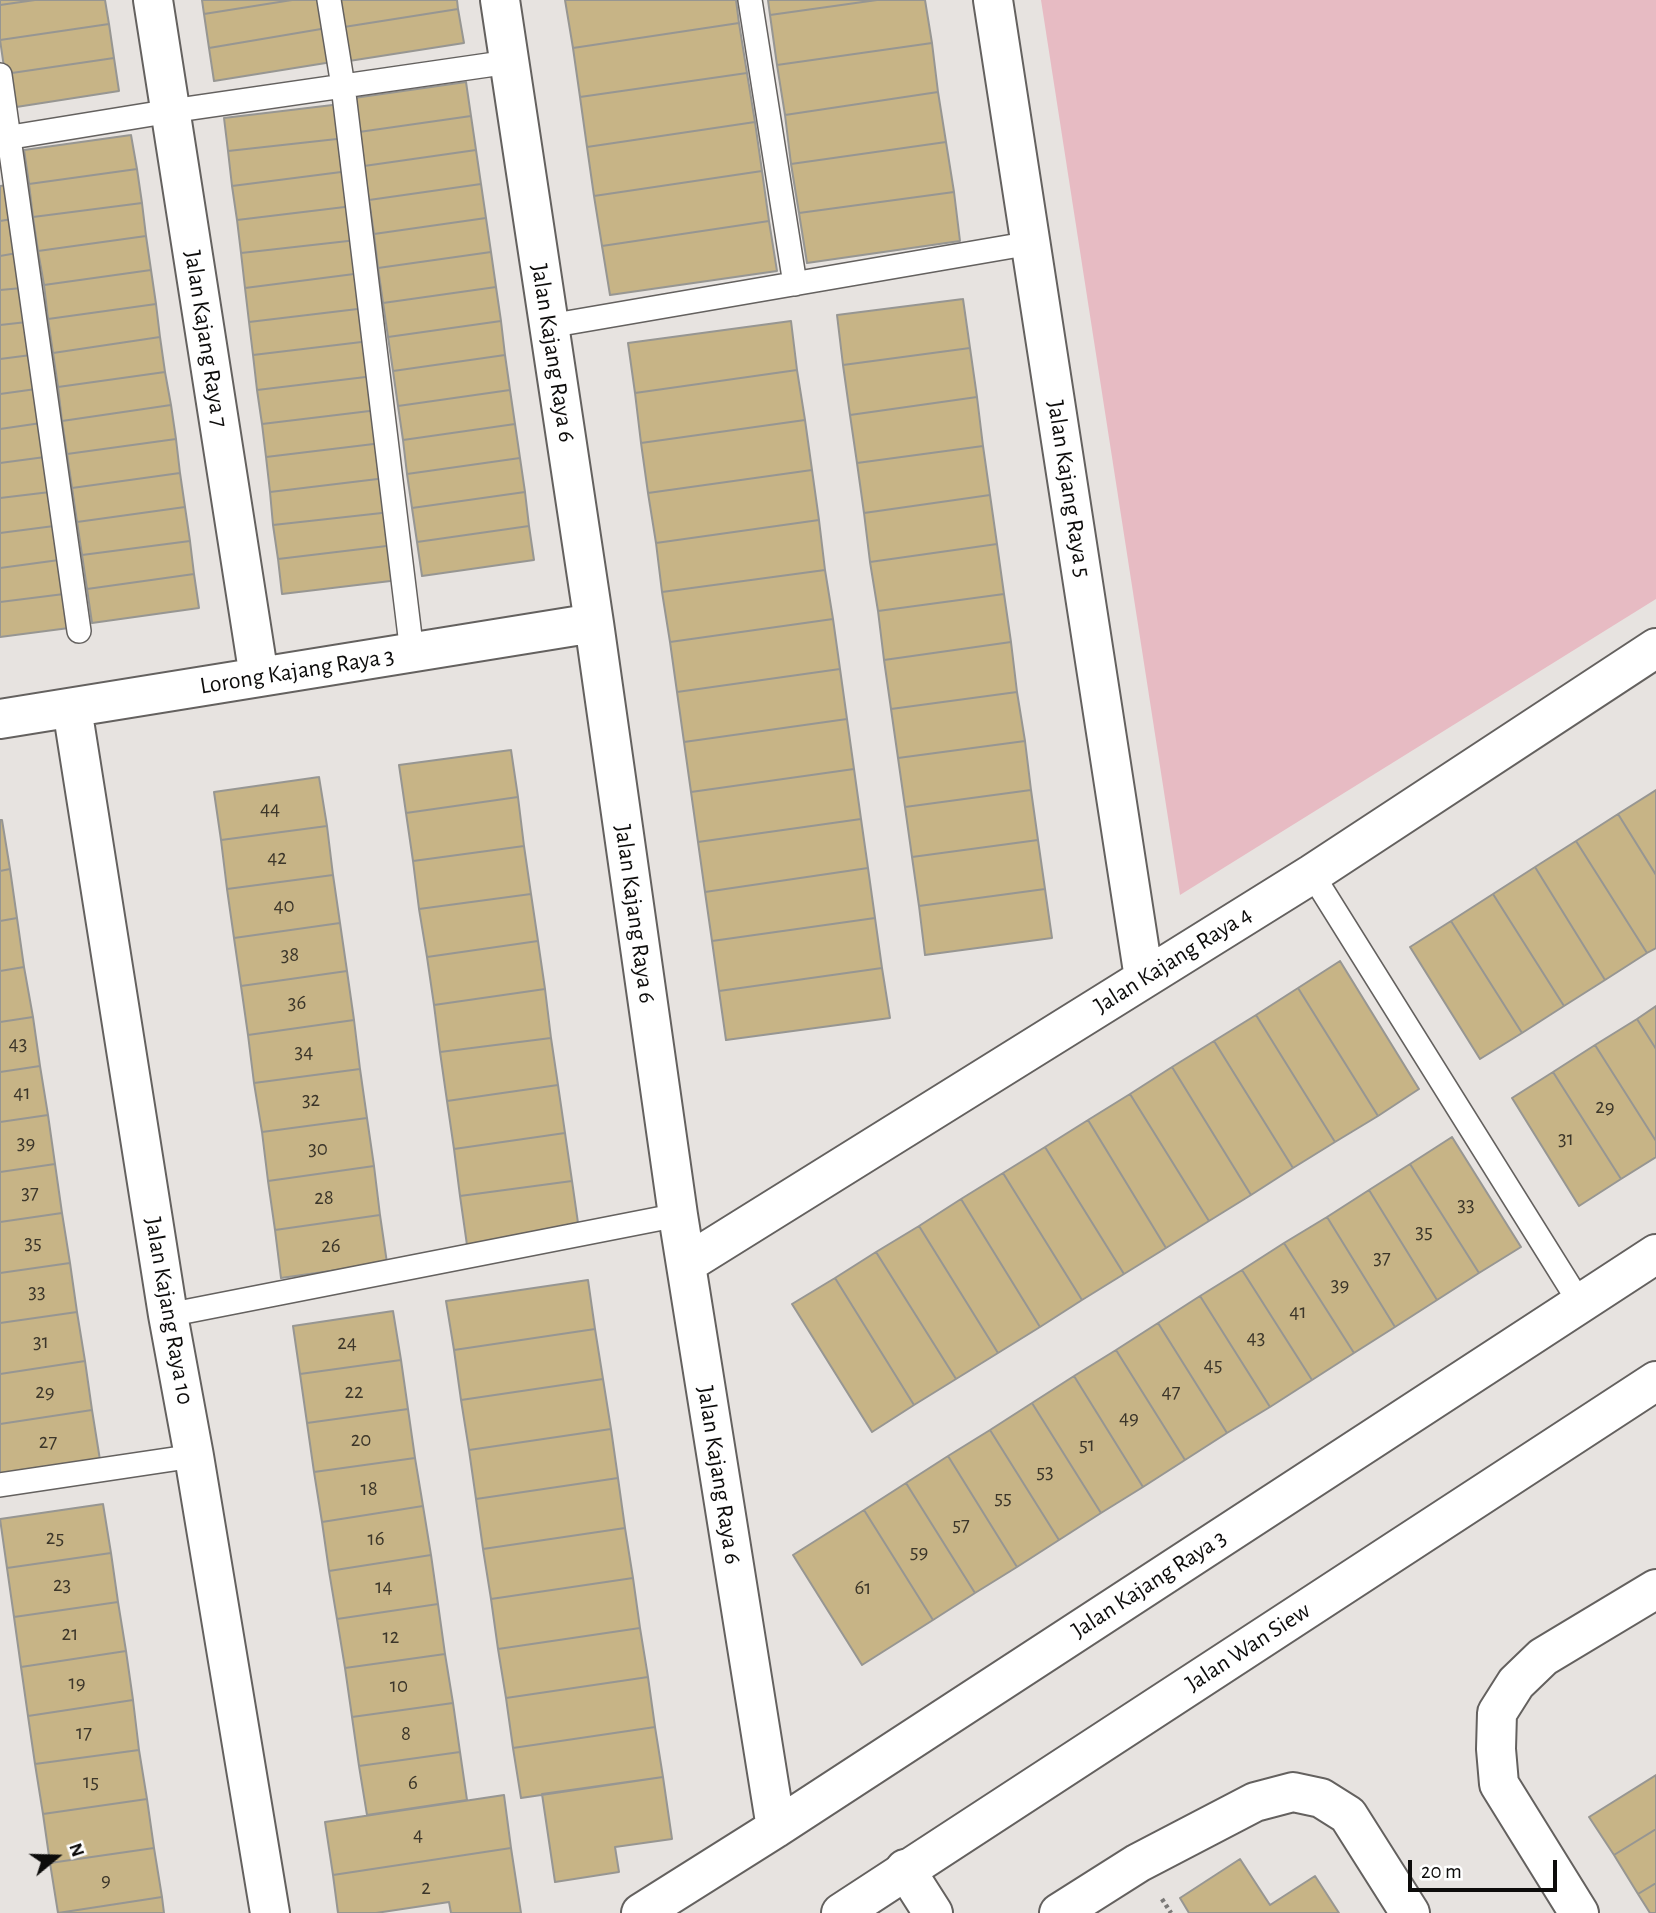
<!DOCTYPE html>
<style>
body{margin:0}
#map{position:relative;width:1656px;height:1913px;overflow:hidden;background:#e7e3e0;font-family:"Alegreya Sans",sans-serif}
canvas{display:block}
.north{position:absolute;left:21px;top:1822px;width:70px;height:70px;-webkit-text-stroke:5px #fff;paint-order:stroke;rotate:71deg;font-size:19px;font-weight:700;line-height:28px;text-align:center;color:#0d0c0b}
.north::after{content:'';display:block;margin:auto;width:24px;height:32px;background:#0d0c0b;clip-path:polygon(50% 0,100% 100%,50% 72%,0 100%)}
.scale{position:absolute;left:1408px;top:1860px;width:149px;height:32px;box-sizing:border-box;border:4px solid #0d0c0b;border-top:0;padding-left:9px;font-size:21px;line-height:24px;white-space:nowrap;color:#0d0c0b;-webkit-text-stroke:5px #fff;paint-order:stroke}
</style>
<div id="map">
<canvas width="1656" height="1913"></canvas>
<div class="north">N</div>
<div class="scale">20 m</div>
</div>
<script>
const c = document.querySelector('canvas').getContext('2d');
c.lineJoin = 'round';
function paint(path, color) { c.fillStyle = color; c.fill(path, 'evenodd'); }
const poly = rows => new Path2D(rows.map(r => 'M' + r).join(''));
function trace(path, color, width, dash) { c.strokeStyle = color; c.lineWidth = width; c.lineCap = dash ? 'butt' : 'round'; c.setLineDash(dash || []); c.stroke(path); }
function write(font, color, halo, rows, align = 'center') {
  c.font = font + ' "Alegreya Sans",sans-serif'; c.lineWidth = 7; c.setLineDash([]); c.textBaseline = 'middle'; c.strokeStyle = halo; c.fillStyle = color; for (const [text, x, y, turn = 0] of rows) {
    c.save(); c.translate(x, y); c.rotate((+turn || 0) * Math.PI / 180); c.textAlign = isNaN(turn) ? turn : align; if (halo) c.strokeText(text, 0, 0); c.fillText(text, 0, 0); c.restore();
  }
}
paint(poly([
 [1041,0,1656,0,1656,599,1180,895]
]), '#e7bbc3');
const building = poly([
 [0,0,35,0,0,5,0,0],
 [35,0,105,0,109,24,0,40,0,5,35,0],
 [202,0,292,0,204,14,202,0],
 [292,0,322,0,327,28,209,48,204,14,292,0],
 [340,0,457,0,458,9,344,27,340,0],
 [565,0,736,0,739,23,573,48,565,0],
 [768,0,877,0,770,15,768,0],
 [877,0,925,0,932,43,777,65,770,15,877,0],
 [458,9,464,43,349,61,344,27,458,9],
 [739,23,747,73,580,97,573,48,739,23],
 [109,24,114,58,5,74,0,40,109,24],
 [327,28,332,62,214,81,209,48,327,28],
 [932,43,938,92,785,115,777,65,932,43],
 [114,58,119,91,10,108,5,74,114,58],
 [747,73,755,122,587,147,580,97,747,73],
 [466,82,471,116,359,132,354,98,466,82],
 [938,92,946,142,791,164,785,115,938,92],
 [341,104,346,138,228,151,224,118,341,104],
 [471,116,476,150,364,166,359,132,471,116],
 [755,122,762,171,594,196,587,147,755,122],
 [131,135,137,169,29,184,24,150,131,135],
 [346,138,349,171,232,186,228,151,346,138],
 [946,142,954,192,799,213,791,164,946,142],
 [476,150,481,184,369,200,364,166,476,150],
 [137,169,142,203,33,217,29,184,137,169],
 [349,171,353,206,237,220,232,186,349,171],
 [762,171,769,221,602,246,594,196,762,171],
 [481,184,486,218,374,234,369,200,481,184],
 [8,185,12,219,0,221,0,186,8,185],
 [954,192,960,241,807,263,799,213,954,192],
 [142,203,146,236,38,251,33,217,142,203],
 [353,206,357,240,241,253,237,220,353,206],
 [486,218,491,252,378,268,374,234,486,218],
 [12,219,17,253,0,256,0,221,12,219],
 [769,221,777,271,610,295,602,246,769,221],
 [146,236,151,270,44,285,38,251,146,236],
 [357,240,362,273,245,288,241,253,357,240],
 [491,252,496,287,383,303,378,268,491,252],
 [17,253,22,288,0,290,0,256,17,253],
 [151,270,156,304,48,319,44,285,151,270],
 [362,273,366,308,249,322,245,288,362,273],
 [496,287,501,321,388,337,383,303,496,287],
 [22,288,27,322,0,325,0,290,22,288],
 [963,299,970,348,843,365,837,315,963,299],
 [156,304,160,337,53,353,48,319,156,304],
 [366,308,370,341,253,355,249,322,366,308],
 [501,321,505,355,393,371,388,337,501,321],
 [791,321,797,370,635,393,628,343,791,321],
 [27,322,31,355,0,359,0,325,27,322],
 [160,337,165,372,58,387,53,353,160,337],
 [370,341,374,376,257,390,253,355,370,341],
 [970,348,977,397,850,415,843,365,970,348],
 [31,355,36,389,0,394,0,359,31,355],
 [505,355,510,390,398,406,393,371,505,355],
 [797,370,805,420,641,443,635,393,797,370],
 [165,372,171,405,62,421,58,387,165,372],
 [374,376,378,410,262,424,257,390,374,376],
 [36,389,41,423,0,429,0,394,36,389],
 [510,390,515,424,403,440,398,406,510,390],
 [977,397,983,446,857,463,850,415,977,397],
 [171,405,176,439,67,454,62,421,171,405],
 [378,410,382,443,266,457,262,424,378,410],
 [805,420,812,470,648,493,641,443,805,420],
 [41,423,45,457,0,463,0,429,41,423],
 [515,424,520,458,407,474,403,440,515,424],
 [176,439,180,473,72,488,67,454,176,439],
 [382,443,386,478,270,492,266,457,382,443],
 [983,446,990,495,864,513,857,463,983,446],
 [45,457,50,492,0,498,0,463,45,457],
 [520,458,525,492,412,508,407,474,520,458],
 [812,470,819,520,656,543,648,493,812,470],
 [180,473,185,507,77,522,72,488,180,473],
 [386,478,391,512,273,525,270,492,386,478],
 [50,492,54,526,0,533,0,498,50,492],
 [525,492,529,526,417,542,412,508,525,492],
 [990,495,997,544,870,562,864,513,990,495],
 [185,507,190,541,82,555,77,522,185,507],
 [391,512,395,545,278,559,273,525,391,512],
 [819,520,825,570,662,592,656,543,819,520],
 [54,526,59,560,0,568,0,533,54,526],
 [529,526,534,560,422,576,417,542,529,526],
 [190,541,194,574,87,589,82,555,190,541],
 [997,544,1004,594,878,611,870,562,997,544],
 [395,545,399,580,282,594,278,559,395,545],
 [59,560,64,594,0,602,0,568,59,560],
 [825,570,833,619,670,642,662,592,825,570],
 [194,574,199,608,92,623,87,589,194,574],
 [64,594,69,628,0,637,0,602,64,594],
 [1004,594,1011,642,884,660,878,611,1004,594],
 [833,619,840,669,677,692,670,642,833,619],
 [1011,642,1017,692,891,709,884,660,1011,642],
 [840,669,847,719,684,742,677,692,840,669],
 [1017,692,1025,741,898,758,891,709,1017,692],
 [847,719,854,769,691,792,684,742,847,719],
 [1025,741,1031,790,905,807,898,758,1025,741],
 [511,750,518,797,406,813,399,765,511,750],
 [854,769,861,819,698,842,691,792,854,769],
 [319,777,327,826,221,840,214,792,319,777],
 [1031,790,1038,840,912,857,905,807,1031,790],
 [1656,790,1656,875,1618,814,1656,790],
 [518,797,524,846,413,861,406,813,518,797],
 [1618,814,1656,875,1656,948,1647,953,1576,841,1618,814],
 [861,819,868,868,705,892,698,842,861,819],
 [0,820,2,820,10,869,0,871,0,820],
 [327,826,333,875,227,889,221,840,327,826],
 [1038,840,1045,889,919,906,912,857,1038,840],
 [1576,841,1647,953,1605,980,1535,867,1576,841],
 [524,846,531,894,419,909,413,861,524,846],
 [1535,867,1605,980,1564,1006,1493,894,1535,867],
 [868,868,875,918,712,941,705,892,868,868],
 [10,869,17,918,0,921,0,871,10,869],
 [333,875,340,923,234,938,227,889,333,875],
 [1045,889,1052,938,925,955,919,906,1045,889],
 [531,894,538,941,427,957,419,909,531,894],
 [1493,894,1564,1006,1522,1033,1451,921,1493,894],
 [17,918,24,967,0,971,0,921,17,918],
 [875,918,882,968,719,991,712,941,875,918],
 [1451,921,1522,1033,1480,1059,1410,947,1451,921],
 [340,923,347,971,241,986,234,938,340,923],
 [538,941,545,989,434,1005,427,957,538,941],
 [1340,961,1419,1089,1378,1116,1298,988,1340,961],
 [24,967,33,1017,0,1022,0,971,24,967],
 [882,968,890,1018,726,1040,719,991,882,968],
 [347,971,354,1020,248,1035,241,986,347,971],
 [1298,988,1378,1116,1335,1142,1256,1015,1298,988],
 [545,989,551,1038,440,1052,434,1005,545,989],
 [1656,1006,1656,1049,1637,1019,1656,1006],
 [1256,1015,1335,1142,1293,1168,1214,1041,1256,1015],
 [33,1017,40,1066,0,1072,0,1022,33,1017],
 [1637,1019,1656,1049,1656,1141,1595,1045,1637,1019],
 [354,1020,360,1069,254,1083,248,1035,354,1020],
 [551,1038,558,1085,447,1101,440,1052,551,1038],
 [1214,1041,1293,1168,1251,1195,1172,1067,1214,1041],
 [1595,1045,1656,1141,1656,1157,1621,1179,1553,1072,1595,1045],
 [40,1066,48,1115,0,1122,0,1072,40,1066],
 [1172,1067,1251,1195,1209,1221,1130,1094,1172,1067],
 [360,1069,367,1118,262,1132,254,1083,360,1069],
 [1553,1072,1621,1179,1579,1206,1512,1098,1553,1072],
 [558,1085,565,1133,454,1149,447,1101,558,1085],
 [1130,1094,1209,1221,1166,1248,1088,1120,1130,1094],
 [48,1115,55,1164,0,1172,0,1122,48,1115],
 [367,1118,374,1166,268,1181,262,1132,367,1118],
 [1088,1120,1166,1248,1124,1274,1045,1147,1088,1120],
 [565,1133,572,1181,460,1196,454,1149,565,1133],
 [1452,1137,1521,1247,1479,1273,1410,1164,1452,1137],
 [1045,1147,1124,1274,1082,1300,1003,1173,1045,1147],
 [55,1164,62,1213,0,1222,0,1172,55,1164],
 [1410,1164,1479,1273,1437,1300,1369,1190,1410,1164],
 [374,1166,380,1215,275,1230,268,1181,374,1166],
 [1003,1173,1082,1300,1040,1327,961,1199,1003,1173],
 [572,1181,579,1230,467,1245,460,1196,572,1181],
 [1369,1190,1437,1300,1395,1327,1327,1217,1369,1190],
 [961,1199,1040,1327,998,1353,919,1226,961,1199],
 [62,1213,70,1263,0,1273,0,1222,62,1213],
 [380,1215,387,1263,281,1278,275,1230,380,1215],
 [1327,1217,1395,1327,1354,1353,1284,1243,1327,1217],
 [919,1226,998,1353,956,1379,876,1252,919,1226],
 [1284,1243,1354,1353,1312,1380,1242,1270,1284,1243],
 [876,1252,956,1379,914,1405,835,1278,876,1252],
 [70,1263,77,1312,0,1323,0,1273,70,1263],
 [1242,1270,1312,1380,1270,1407,1200,1296,1242,1270],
 [835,1278,914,1405,872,1432,792,1304,835,1278],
 [588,1280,595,1329,454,1350,446,1301,588,1280],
 [1200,1296,1270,1407,1227,1433,1158,1323,1200,1296],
 [393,1311,401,1360,300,1374,293,1326,393,1311],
 [77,1312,85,1361,0,1374,0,1323,77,1312],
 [1158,1323,1227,1433,1185,1460,1116,1350,1158,1323],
 [595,1329,603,1379,461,1400,454,1350,595,1329],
 [1116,1350,1185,1460,1143,1487,1074,1376,1116,1350],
 [401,1360,408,1409,307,1423,300,1374,401,1360],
 [85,1361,92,1410,0,1424,0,1374,85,1361],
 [1074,1376,1143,1487,1101,1513,1032,1403,1074,1376],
 [603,1379,611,1429,469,1450,461,1400,603,1379],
 [1032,1403,1101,1513,1059,1540,990,1430,1032,1403],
 [408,1409,415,1458,314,1472,307,1423,408,1409],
 [92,1410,100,1460,0,1475,0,1424,92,1410],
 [611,1429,618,1478,476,1499,469,1450,611,1429],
 [990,1430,1059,1540,1017,1567,948,1456,990,1430],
 [948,1456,1017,1567,975,1593,906,1483,948,1456],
 [415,1458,423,1506,322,1522,314,1472,415,1458],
 [618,1478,625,1528,483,1549,476,1499,618,1478],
 [906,1483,975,1593,933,1620,864,1510,906,1483],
 [103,1504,111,1553,7,1568,0,1519,103,1504],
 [423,1506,431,1555,329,1571,322,1522,423,1506],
 [864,1510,933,1620,862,1665,793,1555,864,1510],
 [625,1528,633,1578,491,1599,483,1549,625,1528],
 [111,1553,118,1602,14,1617,7,1568,111,1553],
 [431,1555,438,1604,337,1619,329,1571,431,1555],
 [633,1578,640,1628,498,1649,491,1599,633,1578],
 [118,1602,126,1651,21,1667,14,1617,118,1602],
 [438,1604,445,1654,345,1668,337,1619,438,1604],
 [640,1628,648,1677,506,1698,498,1649,640,1628],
 [126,1651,133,1700,28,1716,21,1667,126,1651],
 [445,1654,453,1703,352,1717,345,1668,445,1654],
 [648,1677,655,1727,513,1748,506,1698,648,1677],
 [133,1700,139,1750,35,1764,28,1716,133,1700],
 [453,1703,460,1752,359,1766,352,1717,453,1703],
 [655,1727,663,1777,521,1798,513,1748,655,1727],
 [139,1750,147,1799,43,1814,35,1764,139,1750],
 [460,1752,467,1800,367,1815,359,1766,460,1752],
 [1656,1775,1656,1829,1614,1855,1589,1817,1656,1775],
 [663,1777,672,1839,615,1847,619,1872,555,1882,542,1794,663,1777],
 [504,1795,511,1848,333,1875,325,1822,504,1795],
 [147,1799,154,1848,50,1863,43,1814,147,1799],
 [1656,1829,1656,1883,1638,1894,1614,1855,1656,1829],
 [154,1848,162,1897,58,1913,50,1863,154,1848],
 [511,1848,521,1913,451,1913,449,1902,376,1913,338,1913,333,1875,511,1848],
 [1240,1859,1270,1905,1315,1876,1339,1913,1189,1913,1180,1898,1240,1859],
 [1656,1883,1656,1913,1650,1913,1638,1894,1656,1883],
 [162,1897,164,1913,58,1913,162,1897]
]);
paint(building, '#c7b486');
trace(building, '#979692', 2);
const service = poly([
 [329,0,343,86,412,653],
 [750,0,795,284],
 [0,75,79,631],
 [0,139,171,111,509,62],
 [549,326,1031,243],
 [1312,874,1580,1303],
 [168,1315,678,1215],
 [0,1485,194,1456]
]);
const minor = poly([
 [153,0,259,677],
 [500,0,594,623,678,1215,776,1828],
 [993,0,1144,978],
 [72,708,168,1315,194,1456,270,1913],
 [0,719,594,623],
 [686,1264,1312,874,1656,648],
 [905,1869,933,1913],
 [641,1913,776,1828,1656,1254],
 [1059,1913,1138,1863,1255,1802,1293,1792,1321,1798,1348,1815,1410,1913],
 [1579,1913,1499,1784,1496,1749,1497,1713,1516,1683,1543,1657,1656,1589]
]);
const tertiary = poly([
 [841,1913,1656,1381]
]);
trace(service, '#64615f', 26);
trace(minor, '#64615f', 42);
trace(tertiary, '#64615f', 42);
trace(poly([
 [1162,1899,1171,1913]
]), '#7a7876', 4.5, [3.5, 3.5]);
trace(service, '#fff', 23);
trace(minor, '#fff', 38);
trace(tertiary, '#fff', 38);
write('21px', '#3c362a', null, [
 ["44",270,809],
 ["42",277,858],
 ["40",284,906],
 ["38",290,955],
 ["36",297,1003],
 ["43",18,1044],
 ["34",304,1052],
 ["41",22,1093],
 ["32",311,1100],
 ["29",1605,1107],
 ["31",1566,1139],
 ["39",26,1143],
 ["30",318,1149],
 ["37",30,1193],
 ["28",324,1198],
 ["33",1466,1205],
 ["35",1424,1232],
 ["35",33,1243],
 ["26",331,1246],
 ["37",1382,1258],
 ["39",1340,1285],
 ["33",37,1292],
 ["41",1298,1312],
 ["43",1256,1338],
 ["31",41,1342],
 ["24",347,1343],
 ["45",1213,1365],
 ["29",45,1392],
 ["22",354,1392],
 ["47",1171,1392],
 ["49",1129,1418],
 ["20",361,1440],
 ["27",48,1442],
 ["51",1087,1445],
 ["53",1045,1472],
 ["18",369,1489],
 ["55",1003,1498],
 ["57",961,1525],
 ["25",55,1538],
 ["16",376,1539],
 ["59",919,1552],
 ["23",62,1585],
 ["14",384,1587],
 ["61",863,1588],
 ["21",70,1634],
 ["12",391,1637],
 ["19",77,1683],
 ["10",399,1686],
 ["17",84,1733],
 ["8",406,1734],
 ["15",91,1782],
 ["6",413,1783],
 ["4",418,1835],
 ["9",106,1880],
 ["2",426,1888]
]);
write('24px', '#0d0c0b', '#fff', [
 ["Jalan Kajang Raya 7",206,339,81],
 ["Jalan Kajang Raya 6",553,353,81],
 ["Jalan Kajang Raya 5",1069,489,81],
 ["Lorong Kajang Raya 3",297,671,-9],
 ["Jalan Kajang Raya 6",635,914,82],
 ["Jalan Kajang Raya 4",1173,960,-32],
 ["Jalan Kajang Raya 10",169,1311,80],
 ["Jalan Kajang Raya 6",719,1475,81],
 ["Jalan Kajang Raya 3",1149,1584,-33],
 ["Jalan Wan Siew",1248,1647,-33]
]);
</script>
